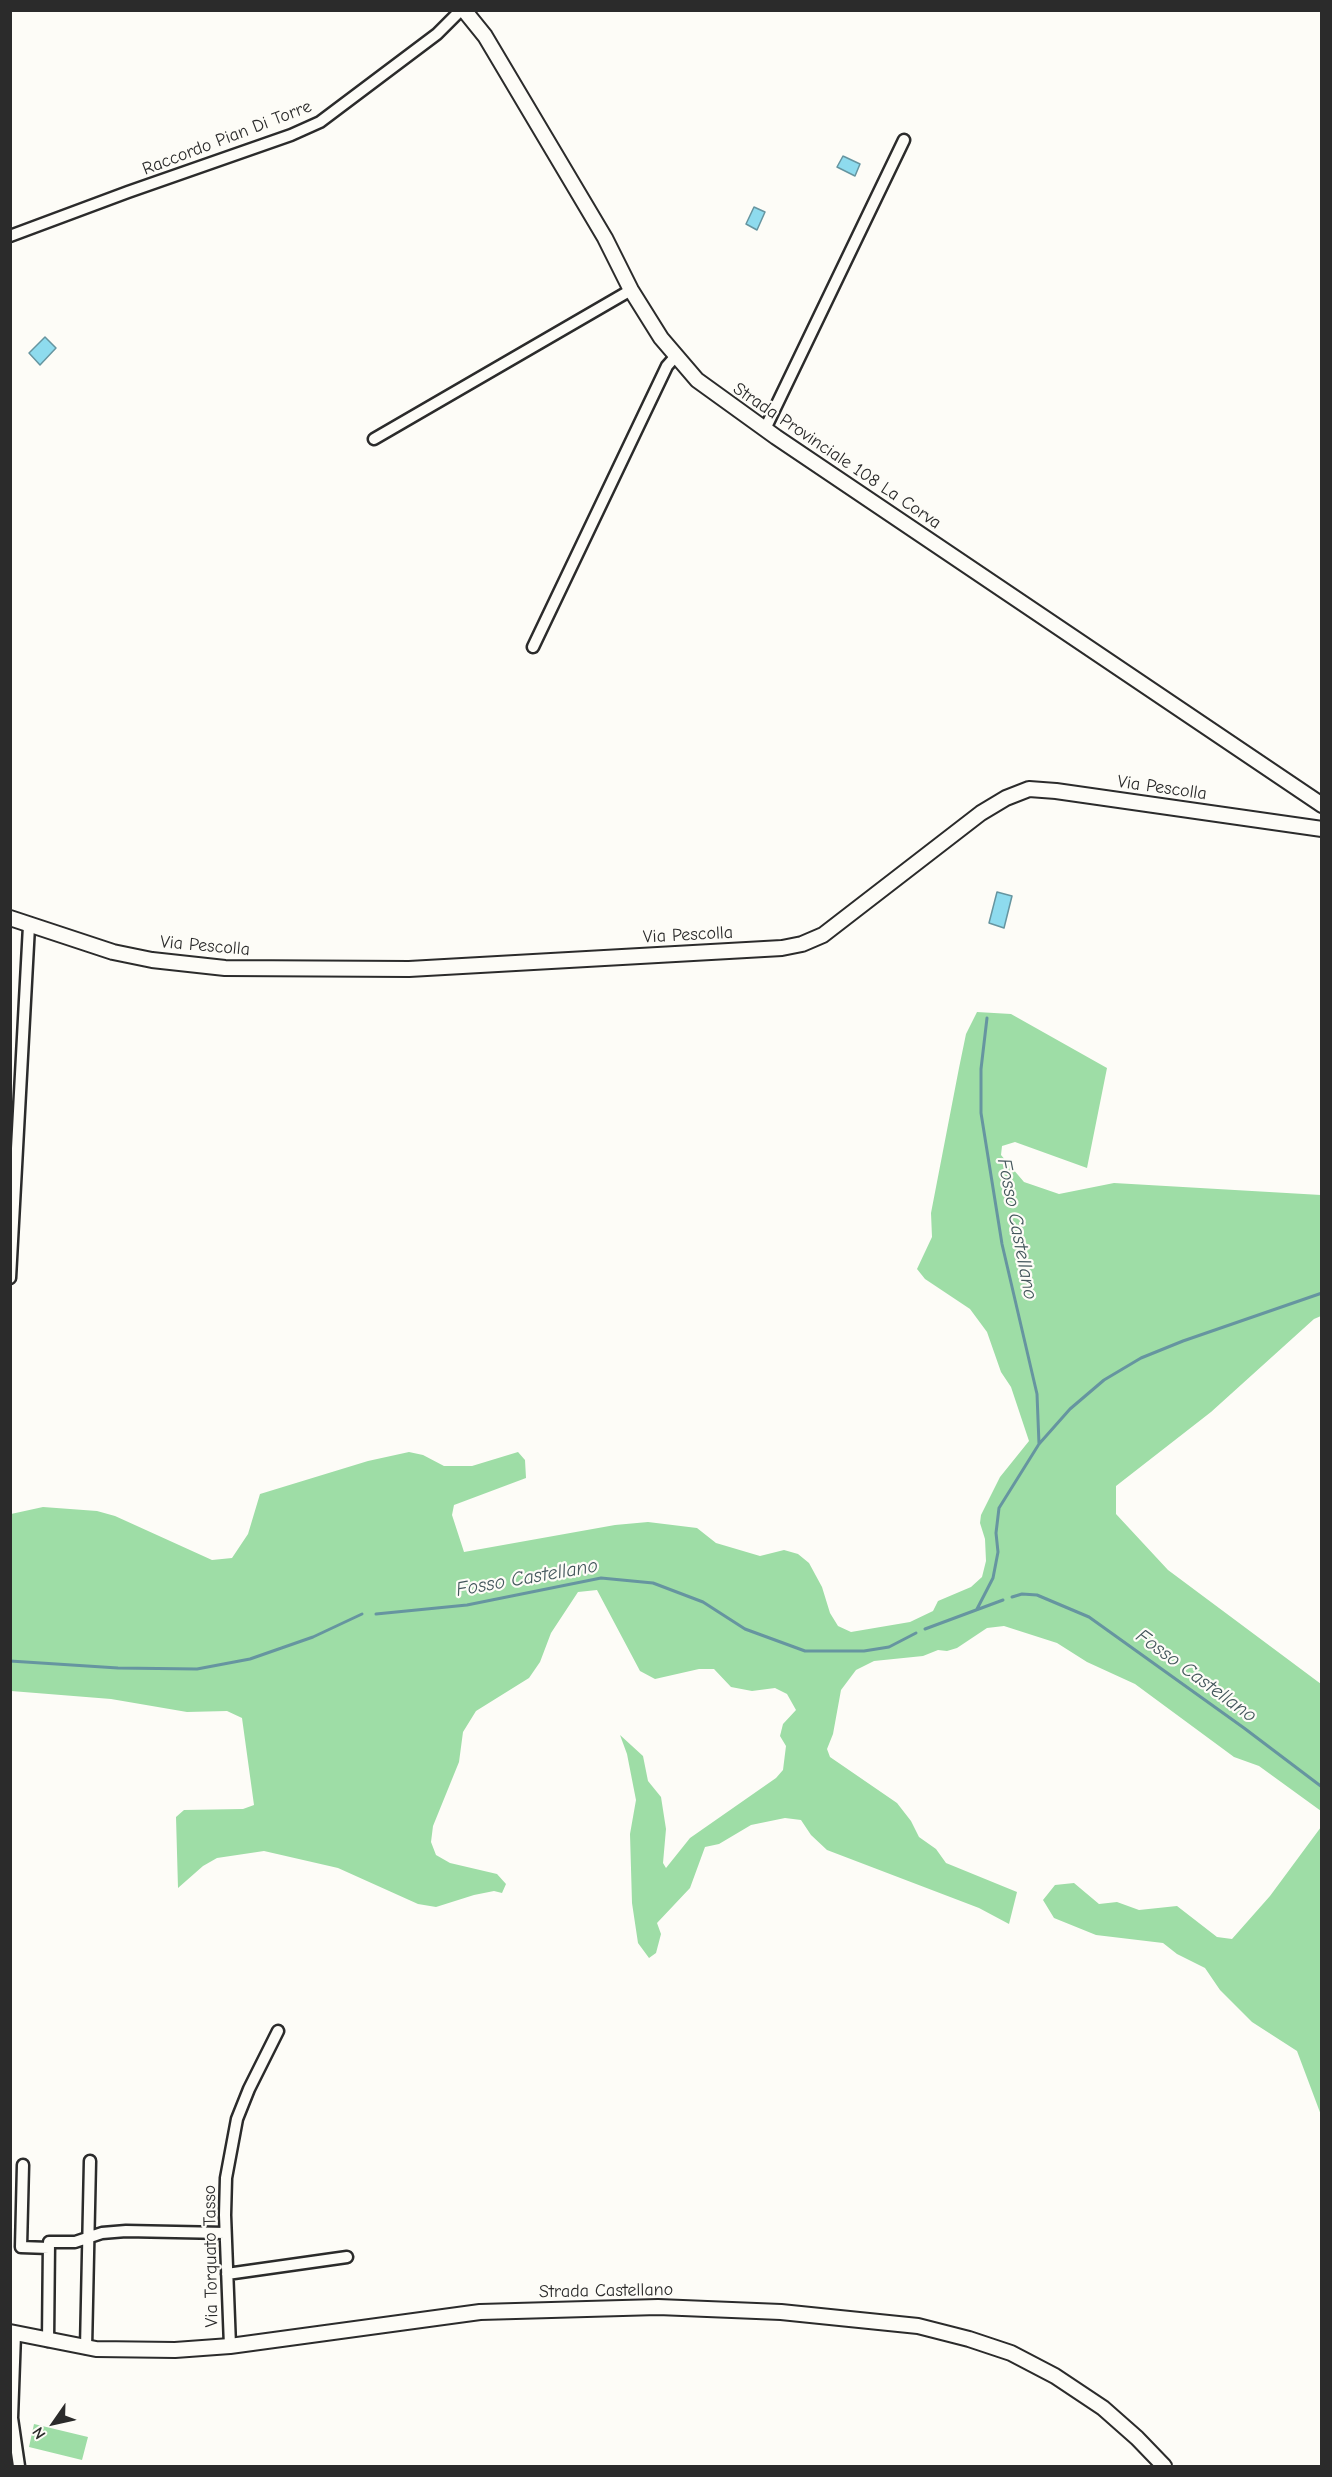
<!DOCTYPE html>
<style>
body{margin:0}
#map{position:relative;width:1332px;height:2477px;overflow:hidden;background:#fdfcf7;font-family:"Comic Neue",sans-serif}
canvas{display:block}
.frame{position:absolute;inset:0;border:12px solid #2b2b2b;pointer-events:none}
.north{position:absolute;left:24px;top:2393px;width:60px;height:60px;-webkit-text-stroke:4px #fdfcf7;paint-order:stroke;rotate:236deg;font-size:16px;font-weight:700;line-height:24px;text-align:center;color:#2b2b2b}
.north::after{content:'';display:block;margin:auto;width:21px;height:27px;background:#2b2b2b;clip-path:polygon(50% 0,100% 100%,50% 72%,0 100%)}
</style>
<div id="map">
<canvas width="1332" height="2477"></canvas>
<div class="frame"></div>
<div class="north">N</div>
</div>
<script>
const c = document.querySelector('canvas').getContext('2d');
c.lineJoin = 'round';
function paint(path, color) { c.fillStyle = color; c.fill(path, 'evenodd'); }
const poly = rows => new Path2D(rows.map(r => 'M' + r).join(''));
function trace(path, color, width, dash) { c.strokeStyle = color; c.lineWidth = width; c.lineCap = dash ? 'butt' : 'round'; c.setLineDash(dash || []); c.stroke(path); }
function write(font, color, halo, rows, align = 'center') {
  c.font = font + ' "Comic Neue",sans-serif'; c.lineWidth = 4.5; c.setLineDash([]); c.textBaseline = 'middle'; c.strokeStyle = halo; c.fillStyle = color; for (const [text, x, y, turn = 0] of rows) {
    c.save(); c.translate(x, y); c.rotate((+turn || 0) * Math.PI / 180); c.textAlign = isNaN(turn) ? turn : align; if (halo) c.strokeText(text, 0, 0); c.fillText(text, 0, 0); c.restore();
  }
}
paint(poly([
 [977,1012,1011,1014,1107,1068,1087,1168,1015,1142,1002,1146,1001,1155,1024,1182,1059,1194,1114,1183,1321,1195,1321,1316,1314,1319,1211,1412,1116,1486,1116,1514,1168,1570,1321,1684,1321,1811,1259,1766,1234,1757,1135,1684,1087,1662,1057,1643,1004,1626,987,1628,957,1648,947,1651,938,1650,923,1656,874,1661,856,1670,841,1690,833,1734,827,1749,830,1757,897,1803,911,1821,919,1837,936,1849,946,1863,1017,1892,1009,1924,979,1908,827,1850,811,1835,801,1820,785,1818,751,1825,719,1844,705,1847,690,1888,657,1923,661,1934,656,1953,649,1958,638,1943,632,1903,630,1834,636,1800,627,1754,620,1735,643,1756,648,1781,661,1797,666,1829,663,1863,666,1868,690,1838,776,1778,783,1770,786,1746,780,1736,783,1724,796,1710,787,1694,775,1688,752,1691,731,1687,714,1669,699,1669,655,1679,640,1671,597,1590,578,1592,551,1633,540,1662,529,1678,476,1711,463,1732,459,1762,433,1826,431,1842,436,1855,450,1863,497,1874,506,1884,502,1893,494,1891,474,1895,436,1907,418,1904,338,1868,264,1851,217,1858,203,1866,178,1888,176,1817,184,1810,243,1809,254,1805,242,1718,227,1711,187,1712,111,1699,11,1691,11,1514,43,1507,97,1511,115,1516,212,1560,232,1558,248,1534,260,1494,368,1461,409,1452,423,1455,444,1466,472,1466,518,1452,525,1460,526,1478,454,1505,452,1515,464,1552,615,1525,648,1522,697,1528,716,1543,760,1556,784,1550,798,1554,809,1563,822,1587,830,1613,838,1626,851,1632,910,1622,933,1611,938,1601,971,1587,982,1577,986,1561,985,1539,980,1523,981,1515,1000,1477,1029,1441,1011,1387,1001,1372,987,1332,970,1309,925,1279,917,1269,932,1237,931,1213,959,1068,966,1034],
 [1321,1827,1321,2115,1297,2051,1252,2022,1220,1990,1205,1968,1177,1954,1163,1943,1096,1935,1054,1918,1043,1900,1055,1885,1074,1883,1099,1904,1117,1902,1139,1910,1177,1906,1217,1937,1232,1939,1270,1896],
 [34,2424,88,2437,82,2460,29,2447]
]), '#9edda6');
const water = poly([
 [843,156,860,164,855,176,837,167,843,156],
 [754,207,765,212,757,230,746,224,754,207],
 [45,337,56,348,40,365,29,353,45,337],
 [997,892,1012,896,1004,928,989,923,997,892]
]);
paint(water, '#8edbee');
trace(water, '#6695a0', 1.5);
trace(poly([
 [987,1018,981,1069,981,1113,1002,1244,1037,1394,1039,1444],
 [1012,1597,1022,1594,1037,1595,1089,1617,1244,1728,1322,1787],
 [977,1609,993,1578,998,1552,996,1533,999,1508,1039,1444,1070,1409,1104,1380,1141,1358,1183,1341,1322,1293],
 [376,1614,467,1605,601,1578,653,1583,703,1602,745,1629,805,1651,864,1651,889,1647,916,1633],
 [925,1629,1003,1600],
 [10,1661,118,1668,197,1669,250,1659,313,1637,362,1614]
]), '#6695a0', 3);
const street = poly([
 [10,236,128,192,291,135,320,122,437,34,461,10],
 [765,429,904,140],
 [374,439,631,290],
 [533,647,667,366,675,357],
 [10,1278,29,926],
 [23,2165,21,2247,49,2248],
 [227,2274,347,2257],
 [15,2334,12,2418,19,2466],
 [48,2341,49,2242,75,2242,102,2233,126,2231,225,2233],
 [230,2346,225,2215,226,2178,237,2119,249,2089,278,2031],
 [86,2348,90,2161]
]);
const secondary = poly([
 [464,10,485,36,605,238,631,290,661,338,697,380,776,437,1322,805],
 [10,918,113,952,152,960,225,968,409,969,782,948,802,944,823,935,981,813,1006,798,1029,789,1056,791,1322,829],
 [10,2332,96,2349,175,2350,230,2346,480,2312,658,2307,781,2312,918,2326,969,2339,1011,2353,1055,2376,1103,2408,1137,2438,1164,2466]
]);
trace(street, '#2b2b2b', 15);
trace(secondary, '#2b2b2b', 18);
trace(street, '#fdfcf7', 10);
trace(secondary, '#fdfcf7', 14);
write('18px', '#2b2b2b', '#fdfcf7', [
 ["Raccordo Pian Di Torre",227,138,-21],
 ["Strada Provinciale 108 La Corva",837,456,34],
 ["Via Pescolla",1162,788,8],
 ["Via Pescolla",688,935,-3],
 ["Via Pescolla",205,946,5],
 ["Via Torquato Tasso",211,2256,-91],
 ["Strada Castellano",606,2291,-1]
]);
write('italic 20px', '#44575c', '#fdfcf7', [
 ["Fosso Castellano",1017,1229,79],
 ["Fosso Castellano",527,1578,-10],
 ["Fosso Castellano",1196,1676,36]
]);
</script>
